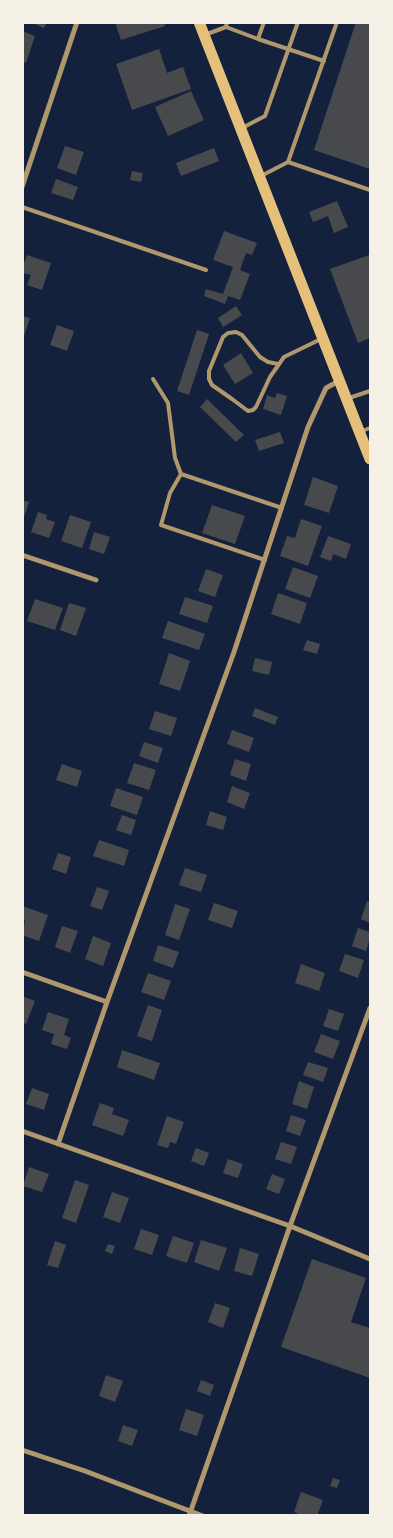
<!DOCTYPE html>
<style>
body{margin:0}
#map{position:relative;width:393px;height:1538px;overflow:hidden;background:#14213d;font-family:"DM Sans",sans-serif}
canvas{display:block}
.frame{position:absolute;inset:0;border:24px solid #f6f1e7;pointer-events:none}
</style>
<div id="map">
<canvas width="393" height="1538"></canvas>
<div class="frame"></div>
</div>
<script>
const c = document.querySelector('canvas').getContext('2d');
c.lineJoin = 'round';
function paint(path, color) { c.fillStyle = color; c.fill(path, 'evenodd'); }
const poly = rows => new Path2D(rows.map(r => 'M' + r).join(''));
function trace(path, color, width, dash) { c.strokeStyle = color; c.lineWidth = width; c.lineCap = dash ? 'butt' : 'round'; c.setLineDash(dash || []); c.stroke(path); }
paint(poly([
 [30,22,47,22,44,28],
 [115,22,164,22,165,26,121,40],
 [356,22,370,22,370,169,314,150],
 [22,31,35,36,26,63,22,62],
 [159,49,167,73,183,67,191,89,132,110,116,64],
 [191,91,204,120,168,136,155,107],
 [65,146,84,152,76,175,57,168],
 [214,148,219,161,181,176,176,163],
 [132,171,143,173,141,182,130,180],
 [56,179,78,187,73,200,51,193],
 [337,201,348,227,334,233,328,216,313,222,309,212],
 [224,231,257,243,252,255,246,253,240,270,250,274,240,300,228,296,225,304,204,296,206,289,223,294,233,267,213,260],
 [27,255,51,263,42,290,27,285,31,275,22,273,22,269],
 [369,255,370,259,370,338,358,343,330,269],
 [236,306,242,315,223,327,218,318],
 [22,316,30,318,23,339,22,339],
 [57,325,74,331,67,351,50,345],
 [197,330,209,334,189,395,177,391],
 [241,353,253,373,235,384,223,365],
 [277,393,287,396,281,415,263,409,267,395,275,398],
 [207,399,244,435,236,442,200,407],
 [280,432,284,443,259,451,255,440],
 [313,477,338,486,329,513,304,505],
 [22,500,29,502,23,520,22,520],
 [212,505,245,516,235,544,202,533],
 [38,512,47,515,46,519,55,522,49,538,31,532],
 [70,515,91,522,82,548,61,541],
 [301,519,322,526,308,566,280,556,287,536,295,538],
 [94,532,110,537,104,554,89,549],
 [328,536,351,544,346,559,333,554,331,561,320,557],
 [293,567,318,576,310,598,285,589],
 [206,569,223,575,215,597,198,591],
 [278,593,307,603,300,624,271,614],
 [185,597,213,606,207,623,179,614],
 [35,599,63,608,55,630,27,621],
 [69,603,86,608,76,636,60,630],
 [168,621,205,634,199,650,162,638],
 [307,640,320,644,317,654,303,650],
 [169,653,190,661,180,691,159,684],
 [255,658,272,662,269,675,252,671],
 [255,708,278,717,275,725,252,716],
 [155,711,177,718,171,736,149,729],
 [232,730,254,738,249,752,227,744],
 [144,742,163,748,158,763,139,756],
 [235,759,251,764,246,781,230,775],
 [134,763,156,770,149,790,127,783],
 [62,764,82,771,77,787,56,780],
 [232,786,250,793,244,809,227,802],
 [116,788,143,797,137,815,110,806],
 [210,811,227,817,223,830,206,825],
 [122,815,136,820,131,835,116,830],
 [99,840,129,850,124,866,93,856],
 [58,853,71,857,66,874,52,869],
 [185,868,207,875,201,892,179,885],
 [97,887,109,891,102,910,90,906],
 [367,901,370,902,370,923,361,919],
 [214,903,238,911,232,928,208,920],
 [175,904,190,909,179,940,165,935],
 [22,906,48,915,39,941,22,935,25,920,22,919],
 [62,926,78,931,70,953,55,947],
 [358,928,370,932,370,938,366,951,352,946],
 [93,936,111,943,103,966,85,959],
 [158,945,179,952,173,968,153,961],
 [345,954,364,960,358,978,339,971],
 [301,964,325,973,319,991,295,983],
 [148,973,171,981,164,1000,141,992],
 [22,996,35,1001,26,1024,22,1022],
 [148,1005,162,1010,152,1041,137,1036],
 [329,1009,344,1014,338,1031,323,1026],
 [48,1012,69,1019,64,1035,71,1038,67,1049,51,1044,54,1034,42,1030],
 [321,1034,340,1041,333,1059,314,1052],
 [122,1050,160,1063,154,1080,117,1067],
 [308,1062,328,1068,323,1082,303,1075],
 [299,1081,314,1087,307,1109,292,1104],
 [32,1088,49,1094,44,1110,26,1104],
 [100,1103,114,1108,112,1114,129,1120,123,1136,92,1125],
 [291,1115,306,1120,300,1136,286,1131],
 [167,1116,184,1122,176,1144,170,1142,168,1148,157,1145],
 [281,1142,297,1147,291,1164,275,1159],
 [196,1148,209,1153,204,1166,191,1161],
 [228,1159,243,1164,238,1178,223,1173],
 [29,1167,49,1174,42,1192,23,1186],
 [272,1174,285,1179,279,1194,266,1189],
 [75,1180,89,1185,76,1223,62,1218],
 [112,1192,129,1198,120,1223,103,1217],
 [141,1229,159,1235,152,1255,134,1249],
 [173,1236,194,1243,187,1263,166,1256],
 [201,1240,227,1248,219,1271,194,1262],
 [55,1241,66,1245,58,1268,47,1265],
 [108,1244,115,1246,112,1254,105,1251],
 [240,1248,259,1254,252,1276,234,1271],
 [312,1259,366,1278,351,1322,370,1328,370,1378,281,1347],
 [215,1303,230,1308,223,1328,208,1322],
 [106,1375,123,1381,115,1402,99,1396],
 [201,1380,214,1385,210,1396,197,1391],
 [186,1409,204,1415,197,1436,179,1430],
 [123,1425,138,1430,132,1446,118,1441],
 [333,1478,340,1480,337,1488,330,1486],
 [301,1492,323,1500,317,1516,304,1516,294,1512]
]), '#48494c');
trace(poly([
 [226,27,258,39,264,22],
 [207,34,226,27,227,22],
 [258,39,324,61],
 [242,128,265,116,298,22],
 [288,162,370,190],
 [261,176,288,162,337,22],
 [22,207,206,270],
 [278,364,268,362,260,357,242,335,236,332,228,333,223,337,209,371,209,379,212,385,232,399,248,411,253,410,256,407,270,377,284,357,321,339],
 [153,379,168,403,175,458,181,474],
 [349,398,370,391],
 [362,431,370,428],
 [265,560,161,525,170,493,181,474,282,508]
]), '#b1986c', 4);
trace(poly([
 [22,187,77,22],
 [22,555,96,580],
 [22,972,107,1002],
 [22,1131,290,1226,370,1259],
 [58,1144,107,1002,234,652,308,427,326,388,339,381],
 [22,1450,85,1471,203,1516],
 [189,1516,290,1226,370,1008]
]), '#b1986c', 5);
trace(poly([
 [199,22,370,459]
]), '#e5c07b', 11);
</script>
